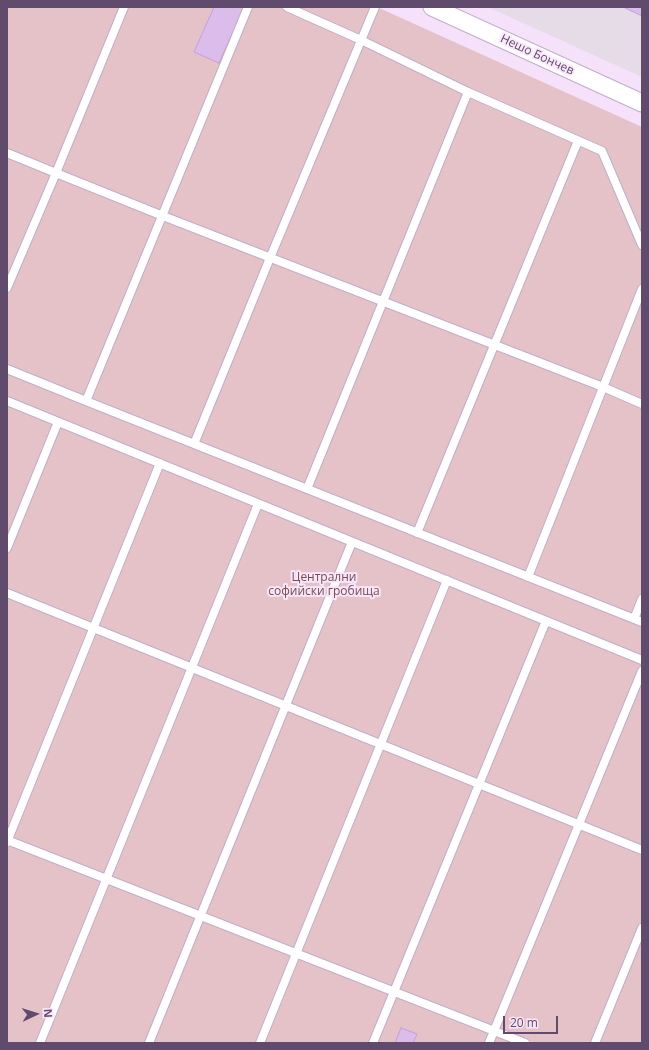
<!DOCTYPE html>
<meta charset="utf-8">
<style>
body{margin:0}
#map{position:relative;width:649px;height:1050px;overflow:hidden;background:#f5e1f9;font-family:"Open Sans",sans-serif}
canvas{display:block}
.frame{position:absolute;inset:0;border:8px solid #604b6d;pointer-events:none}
.north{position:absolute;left:16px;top:994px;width:40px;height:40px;-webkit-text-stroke:3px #f9e7fc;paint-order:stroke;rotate:86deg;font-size:11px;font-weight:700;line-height:16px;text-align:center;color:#604b6d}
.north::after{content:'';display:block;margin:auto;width:14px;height:18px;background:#604b6d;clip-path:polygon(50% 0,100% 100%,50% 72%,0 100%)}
.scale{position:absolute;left:503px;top:1016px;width:55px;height:18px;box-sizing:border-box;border:2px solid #604b6d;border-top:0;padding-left:5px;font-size:12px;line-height:14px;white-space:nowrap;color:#604b6d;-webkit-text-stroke:3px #f9e7fc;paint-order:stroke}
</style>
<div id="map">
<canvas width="649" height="1050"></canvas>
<div class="frame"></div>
<div class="north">N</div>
<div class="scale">20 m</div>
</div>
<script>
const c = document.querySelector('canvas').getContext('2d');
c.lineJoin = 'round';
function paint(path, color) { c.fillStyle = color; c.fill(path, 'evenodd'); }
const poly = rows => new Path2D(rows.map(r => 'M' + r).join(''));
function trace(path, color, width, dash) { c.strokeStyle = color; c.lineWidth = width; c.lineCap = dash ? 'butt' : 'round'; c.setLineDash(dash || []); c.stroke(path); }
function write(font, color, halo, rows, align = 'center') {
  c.font = font + ' "Open Sans",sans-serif'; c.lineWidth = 4; c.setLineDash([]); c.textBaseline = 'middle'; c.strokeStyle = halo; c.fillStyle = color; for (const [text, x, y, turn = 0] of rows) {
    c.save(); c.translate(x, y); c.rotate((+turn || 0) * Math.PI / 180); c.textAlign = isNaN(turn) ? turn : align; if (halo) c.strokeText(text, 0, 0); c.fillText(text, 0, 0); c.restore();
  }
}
paint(poly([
 [488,7,642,7,642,77]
]), '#e5dce8');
paint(poly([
 [7,7,377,7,642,127,642,1043,7,1043]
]), '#e4c2c7');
const building = poly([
 [214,7,244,7,219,63,194,52,214,7],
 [623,7,642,7,642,16,623,7],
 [401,1028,417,1034,413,1043,395,1043,401,1028]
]);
paint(building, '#dbbceb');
trace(building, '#c59fdb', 1);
const service = poly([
 [287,7,361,40,468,92,602,151,642,245],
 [7,153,56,173,163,216,603,387,642,404],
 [7,288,56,173,124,7],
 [7,369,86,401,642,622],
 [7,401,642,660],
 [86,401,248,7],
 [194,444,270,258,375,7],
 [307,489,468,92],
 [417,533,578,141],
 [7,548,58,422],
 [528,577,642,289],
 [7,593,642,850],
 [634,619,642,599],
 [7,840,525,1043],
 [7,842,160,463],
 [40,1043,258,504],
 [149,1043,352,542],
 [260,1043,447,580],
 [373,1043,546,621],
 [489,1043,642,671],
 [595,1043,642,928]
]);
const minor = poly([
 [432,7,642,103]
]);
trace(service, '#c1adca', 10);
trace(minor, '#c1adca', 19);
trace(service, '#fff', 8);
trace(minor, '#fff', 17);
write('12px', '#604b6d', '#f9e7fc', [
 ["Нешо Бончев",537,55,25]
]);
write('12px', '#7c4b4d', '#f9e7fc', [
 ["Централни",324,578],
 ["софийски гробища",324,592]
]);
</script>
